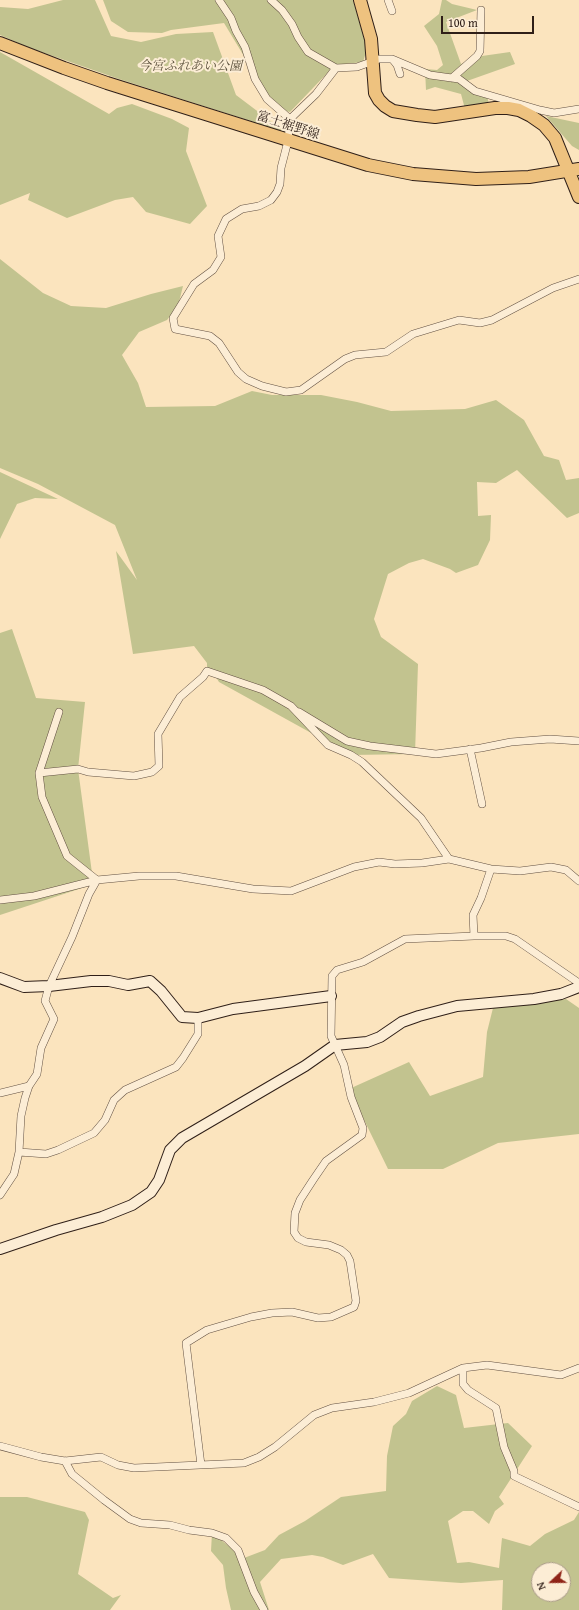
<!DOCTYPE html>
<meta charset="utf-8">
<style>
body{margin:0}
#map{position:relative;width:579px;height:1610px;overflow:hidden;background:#fbe4be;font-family:"Gentium Book Plus",serif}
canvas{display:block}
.north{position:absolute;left:531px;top:1562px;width:40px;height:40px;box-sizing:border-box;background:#fcedd5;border:1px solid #aa9b89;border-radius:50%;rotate:248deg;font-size:11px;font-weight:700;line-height:16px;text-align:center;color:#2f1f18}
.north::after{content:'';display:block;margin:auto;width:14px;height:18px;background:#8f2418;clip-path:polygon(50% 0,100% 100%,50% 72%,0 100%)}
.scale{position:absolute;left:441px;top:16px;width:93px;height:18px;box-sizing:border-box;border:2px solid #2f1f18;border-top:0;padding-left:5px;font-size:12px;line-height:14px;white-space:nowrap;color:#2f1f18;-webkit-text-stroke:3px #fcedd5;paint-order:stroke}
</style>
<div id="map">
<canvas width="579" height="1610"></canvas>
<div class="north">N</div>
<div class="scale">100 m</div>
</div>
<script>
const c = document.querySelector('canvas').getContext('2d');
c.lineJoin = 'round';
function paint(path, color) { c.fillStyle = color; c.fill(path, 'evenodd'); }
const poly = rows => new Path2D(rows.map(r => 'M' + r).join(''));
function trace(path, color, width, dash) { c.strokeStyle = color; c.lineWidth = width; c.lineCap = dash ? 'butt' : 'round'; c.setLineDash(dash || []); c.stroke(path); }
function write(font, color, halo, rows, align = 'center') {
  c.font = font + ' "Gentium Book Plus","Noto Serif JP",serif'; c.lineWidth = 4; c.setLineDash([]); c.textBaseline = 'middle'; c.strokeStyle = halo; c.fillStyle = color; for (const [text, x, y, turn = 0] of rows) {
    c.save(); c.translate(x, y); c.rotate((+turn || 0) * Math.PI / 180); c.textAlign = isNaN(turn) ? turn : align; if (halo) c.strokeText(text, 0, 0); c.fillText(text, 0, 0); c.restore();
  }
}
paint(poly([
 [63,0,95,0,111,36,141,42,176,34,213,32,236,95,285,132,119,79,30,48,0,35,0,7,28,9],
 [103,0,353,0,367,49,363,62,335,65,290,112,282,110,265,91,224,23,171,30,162,33,128,32,111,21],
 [442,0,446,0,452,4,477,10,446,22,461,64,482,56,510,52,515,64,467,81,476,89,486,92,489,104,465,109,461,94,435,87,426,90,425,69,437,70,443,65,437,46,424,26,439,14],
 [0,52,109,114,117,108,132,104,172,119,189,128,186,151,207,206,190,224,146,212,133,197,115,200,67,218,28,200,30,193,0,205],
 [546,116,579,123,579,150,572,146],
 [0,259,43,293,71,306,106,308,151,294,183,286,178,306,167,320,139,332,122,355,138,383,146,407,215,406,252,391,272,395,321,395,357,402,391,411,465,409,496,400,524,420,544,456,559,460,566,480,579,478,579,513,567,518,517,470,496,483,477,482,478,516,491,515,490,540,478,565,456,573,450,569,423,559,409,563,388,574,374,619,381,637,418,664,415,754,351,755,219,682,214,674,207,671,207,663,194,646,133,654,116,551,137,580,115,525,38,484,0,468],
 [0,472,58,499,35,498,17,504,0,539],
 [12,629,36,698,85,702,78,769,92,873,97,880,88,886,0,915,0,633],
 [566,999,579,1008,579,1134,498,1143,443,1169,388,1169,349,1089,409,1062,430,1096,483,1077,487,1032,493,1008],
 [437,1386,456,1395,464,1428,508,1423,532,1446,499,1497,504,1504,495,1511,489,1524,473,1511,463,1511,448,1521,457,1563,469,1562,499,1568,502,1538,530,1546,545,1534,574,1520,579,1512,579,1610,502,1610,503,1580,461,1583,389,1578,373,1554,343,1565,323,1557,312,1555,281,1559,260,1582,269,1610,231,1610,226,1588,223,1565,211,1551,212,1533,244,1558,265,1550,279,1535,305,1521,341,1497,386,1491,387,1456,393,1426,406,1414,412,1401],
 [539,1570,563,1570,563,1594,539,1594],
 [0,1497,27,1497,85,1512,89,1520,78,1574,113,1598,121,1595,110,1610,0,1610]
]), '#c2c38f');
const street = poly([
 [219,0,231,18,236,31,245,47,255,79,267,99,290,119],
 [271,0,282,10,292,24,298,37,308,52,336,68],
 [388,0,392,11],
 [393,60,397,65,400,74],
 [452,78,477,56,480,51,481,10],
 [579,109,554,113,540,110,475,91,459,79,430,75,392,59,379,59,357,67,336,68,316,94,290,119,288,141,281,168,280,184,277,192,271,200,259,206,242,209,226,219,218,236,221,257,213,270,194,284,173,318,175,329,210,336,219,343,238,372,246,379,262,386,286,392,301,390,345,359,355,355,386,352,413,334,459,320,480,323,492,320,553,288,579,279],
 [59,712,39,773,42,797,67,856,97,880],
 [299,712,347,741,370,746,412,751,436,754,481,748,511,742,550,739,579,741],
 [470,749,482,804],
 [39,773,78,769,88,772,134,776,152,772,159,766,158,734,180,697,203,677,207,671,263,690,291,706,328,745,351,755,362,762,421,818,449,859],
 [0,900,34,896,97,880,139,876,176,876,253,889,291,891,354,867,379,862,395,864,422,863,449,859,491,869,520,871,551,867,566,870,579,881],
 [474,936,473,915,481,898,491,869],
 [0,1093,29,1086],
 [19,1152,46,1154,58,1150,94,1133,105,1120,114,1100,125,1090,176,1067,183,1058,198,1034,198,1018],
 [0,1195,14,1174,19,1152,21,1116,25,1098,29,1086,37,1074,41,1048,54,1019,45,1001,49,986,72,937,89,894,97,880],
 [463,1368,463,1384,468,1390,496,1408,504,1447,514,1471,514,1476,579,1507],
 [0,1446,41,1457,65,1461,101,1457,118,1465,134,1468,244,1463,259,1457,275,1447,314,1415,332,1408,374,1402,409,1393,463,1368,487,1365,561,1375,579,1368],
 [65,1461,72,1474,104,1500,130,1519,141,1523,170,1525,189,1530,212,1533,226,1538,238,1550,254,1592,264,1610],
 [201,1465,186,1343,207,1330,251,1317,272,1313,292,1312,318,1318,331,1317,354,1307,356,1301,350,1261,347,1255,341,1250,329,1245,306,1242,298,1238,294,1232,295,1213,300,1200,313,1180,326,1161,362,1135,363,1128,351,1097,344,1065,331,1036,332,976,337,970,363,962,405,939,474,936,506,936,515,939,579,983]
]);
const secondary = poly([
 [0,978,24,987,49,986,91,981,109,981,128,985,150,981,161,991,182,1017,198,1018,233,1009,331,996],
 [0,1249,56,1230,102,1217,132,1205,151,1192,159,1180,170,1150,182,1138,305,1066,335,1045,367,1042,380,1037,402,1022,419,1016,457,1006,534,999,561,994,579,987]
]);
const primary = poly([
 [360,0,371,39,375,93,379,100,385,106,393,111,417,115,435,117,495,108,508,108,519,110,531,116,544,125,555,138,579,197],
 [0,43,64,68,107,83,368,165,413,174,476,179,529,177,579,169]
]);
trace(street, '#625042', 8);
trace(secondary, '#2f1f18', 12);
trace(primary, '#2f1f18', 14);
trace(street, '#fcedd5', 7);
trace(secondary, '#fcedd5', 10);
trace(primary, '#eec27f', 12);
write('italic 13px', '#5b503c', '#fcedd5', [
 ["今宮ふれあい公園",190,67]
]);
write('13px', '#2f1f18', '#fcedd5', [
 ["富士裾野線",288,126,18]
]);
</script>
